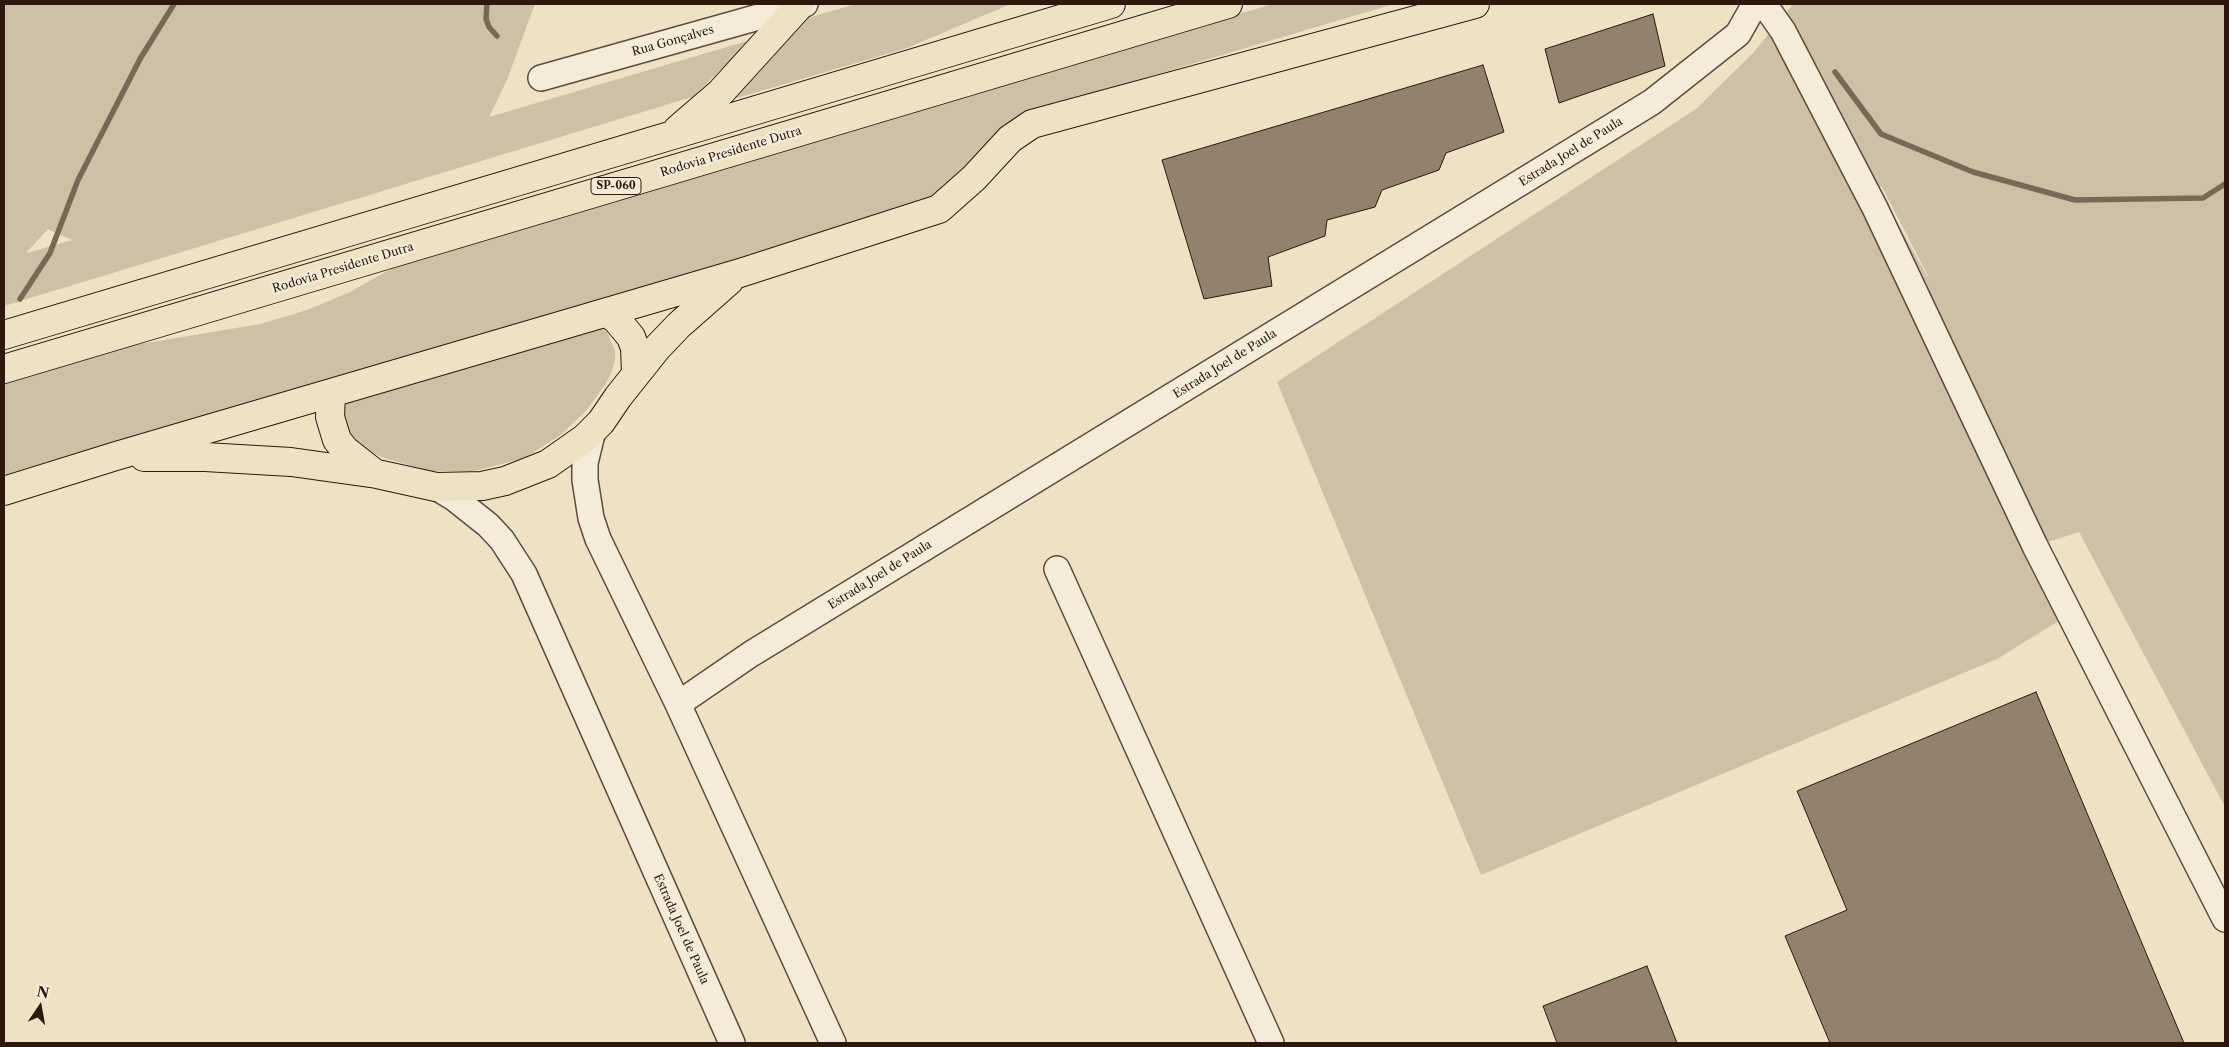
<!DOCTYPE html>
<meta charset="utf-8">
<style>
body{margin:0}
#map{position:relative;width:2229px;height:1047px;overflow:hidden;background:#eee2c5;font-family:"Libre Caslon Text",serif}
canvas{display:block}
.frame{position:absolute;inset:0;border:5px solid #2e180e;pointer-events:none}
.north{position:absolute;left:15px;top:982px;width:50px;height:50px;-webkit-text-stroke:4px #f4ecd9;paint-order:stroke;rotate:12deg;font-size:14px;font-weight:700;line-height:20px;text-align:center;color:#2e180e}
.north::after{content:'';display:block;margin:auto;width:18px;height:22px;background:#2e180e;clip-path:polygon(50% 0,100% 100%,50% 72%,0 100%)}
</style>
<div id="map">
<canvas width="2229" height="1047"></canvas>
<div class="frame"></div>
<div class="north">N</div>
</div>
<script>
const c = document.querySelector('canvas').getContext('2d');
c.lineJoin = 'round';
function paint(path, color) { c.fillStyle = color; c.fill(path, 'evenodd'); }
const poly = rows => new Path2D(rows.map(r => 'M' + r).join(''));
function trace(path, color, width, dash) { c.strokeStyle = color; c.lineWidth = width; c.lineCap = dash ? 'butt' : 'round'; c.setLineDash(dash || []); c.stroke(path); }
function write(font, color, halo, rows, align = 'center') {
  c.font = font + ' "Libre Caslon Text",serif'; c.lineWidth = 4.5; c.setLineDash([]); c.textBaseline = 'middle'; c.strokeStyle = halo; c.fillStyle = color; for (const [text, x, y, turn = 0] of rows) {
    c.save(); c.translate(x, y); c.rotate((+turn || 0) * Math.PI / 180); c.textAlign = isNaN(turn) ? turn : align; if (halo) c.strokeText(text, 0, 0); c.fillText(text, 0, 0); c.restore();
  }
}
paint(poly([
 [4,4,535,4,507,80,489,117,754,39,692,97,4,306],
 [48,229,72,240,27,253,27,252],
 [856,4,1011,4,907,48,727,101,808,18],
 [1273,4,1394,4,1057,104,937,195,916,205,720,269,4,478,4,384,129,346,260,324,307,310,350,292,414,256],
 [1793,4,2225,4,2225,807,2079,532,2035,546,2070,614,1997,659,1481,875,1277,382,1696,109,1753,53],
 [1876,184,1882,187,1928,276,1927,276],
 [600,327,607,332,615,351,615,360,612,371,605,385,586,411,562,434,525,458,475,471,429,471,381,457,356,443,348,433,344,422,345,400]
]), '#cdc0a6');
trace(poly([
 [487,4,486,19,489,27,497,36],
 [1835,72,1881,134,1973,172,2075,200,2203,198,2225,184],
 [20,299,50,253,78,180,140,59,174,4]
]), '#7a6857', 5.5);
const building = poly([
 [1653,14,1665,66,1559,103,1545,49,1653,14],
 [1483,65,1504,132,1446,153,1439,170,1382,190,1375,207,1327,220,1325,236,1268,257,1272,286,1204,299,1162,160,1483,65],
 [2036,692,2184,1043,1830,1043,1785,936,1847,910,1797,791,2036,692],
 [1647,966,1677,1043,1557,1043,1543,1006,1647,966]
]);
paint(building, '#92816d');
trace(building, '#2e180e', 1);
const minor = poly([
 [1764,4,1783,31,1875,208,2035,546,2225,919],
 [541,78,805,4],
 [593,430,585,463,585,480,591,518,598,539,678,704,833,1043],
 [436,487,454,498,488,525,502,540,524,574,732,1043],
 [1057,569,1271,1043],
 [678,704,751,654,1652,102,1738,34,1755,4]
]);
const major = poly([
 [607,313,616,319,631,337,635,348,636,373],
 [331,393,330,417,337,440,345,450,373,472],
 [144,457,205,457,291,462,377,474,436,487,482,486,505,481,548,464,585,438,601,422,618,397,657,348,679,325,729,281],
 [4,491,116,456,737,274,939,209,974,178,1010,139,1032,124,1475,4]
]);
const highway = poly([
 [678,129,721,92,800,5],
 [4,335,1111,4],
 [4,369,1228,4]
]);
trace(minor, '#5e4a3c', 28);
trace(major, '#2e180e', 30);
trace(highway, '#2e180e', 30);
trace(minor, '#f4ecd9', 25);
trace(major, '#eee2c5', 28);
trace(highway, '#eee2c5', 28);
for (const [x, y, w] of [
 [616,186,50]
]) { const box = new Path2D(); box.roundRect(x - w / 2, y - 8.5, w, 17, 4); c.fillStyle = '#f4ecd9'; c.fill(box); trace(box, '#2e180e', 1); }
write('bold 11px', '#2e180e', null, [
 ["SP-060",616,186]
]);
write('12px', '#2e180e', '#f4ecd9', [
 ["Rua Gonçalves",673,41,-16],
 ["Rodovia Presidente Dutra",731,152,-17],
 ["Estrada Joel de Paula",1571,152,-32],
 ["Rodovia Presidente Dutra",343,268,-17],
 ["Estrada Joel de Paula",1225,364,-32],
 ["Estrada Joel de Paula",880,575,-32],
 ["Estrada Joel de Paula",681,929,66]
]);
</script>
